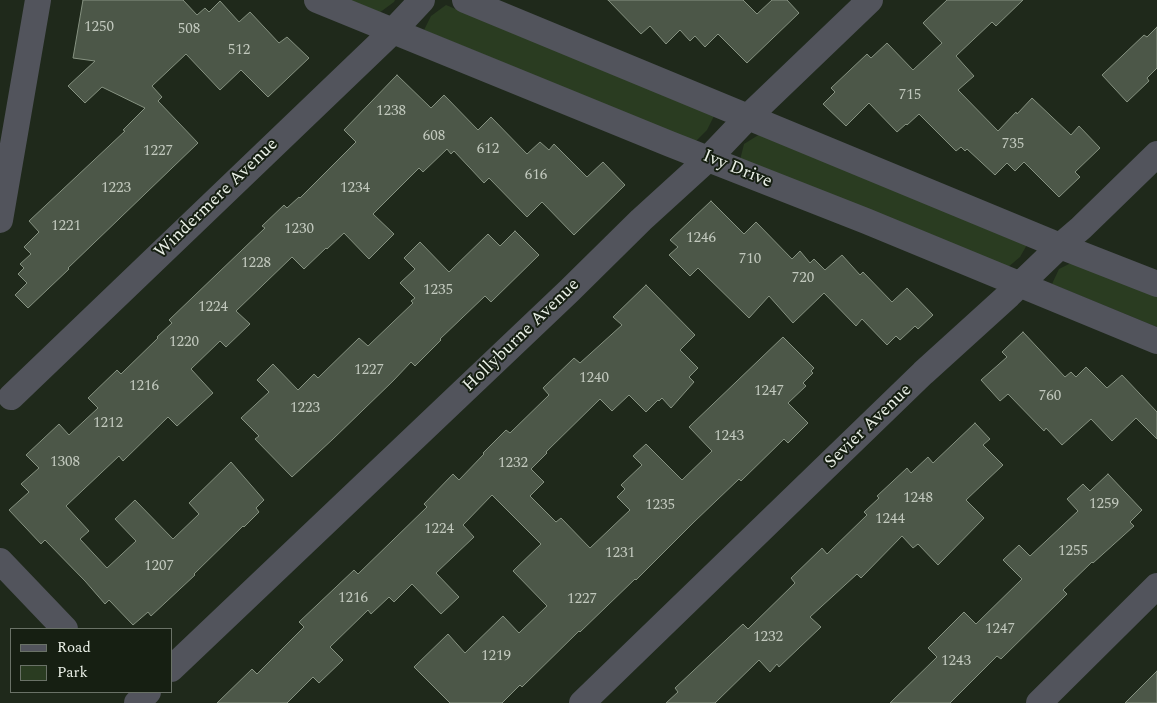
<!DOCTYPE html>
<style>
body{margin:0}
#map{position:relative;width:1157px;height:703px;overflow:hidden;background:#1f291b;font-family:Spectral,serif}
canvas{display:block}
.legend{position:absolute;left:10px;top:628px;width:162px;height:65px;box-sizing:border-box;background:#161f12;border:1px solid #6a7267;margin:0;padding:6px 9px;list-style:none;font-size:15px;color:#e9efe6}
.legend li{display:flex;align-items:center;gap:10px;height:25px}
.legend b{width:25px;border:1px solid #6a7267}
</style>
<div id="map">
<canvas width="1157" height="703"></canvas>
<ul class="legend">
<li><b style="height:6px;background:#52545c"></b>Road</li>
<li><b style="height:14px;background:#2a3c21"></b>Park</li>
</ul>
</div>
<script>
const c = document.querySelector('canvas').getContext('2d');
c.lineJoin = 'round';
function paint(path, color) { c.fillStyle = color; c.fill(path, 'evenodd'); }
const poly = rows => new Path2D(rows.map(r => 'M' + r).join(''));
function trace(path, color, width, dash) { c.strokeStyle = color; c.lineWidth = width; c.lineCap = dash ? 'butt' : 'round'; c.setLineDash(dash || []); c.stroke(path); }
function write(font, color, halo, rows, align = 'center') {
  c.font = font + ' Spectral,serif'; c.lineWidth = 4; c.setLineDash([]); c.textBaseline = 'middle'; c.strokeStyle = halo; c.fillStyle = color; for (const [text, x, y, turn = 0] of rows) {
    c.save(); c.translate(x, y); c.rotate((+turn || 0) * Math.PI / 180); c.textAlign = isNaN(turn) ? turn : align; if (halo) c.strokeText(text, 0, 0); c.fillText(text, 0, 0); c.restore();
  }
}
paint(poly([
 [347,0,395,0,394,2,379,13],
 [446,5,714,116,707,130,695,142,424,30,431,16],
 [760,134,1028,243,1020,257,1007,268,740,160,744,144],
 [1075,261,1157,294,1157,327,1052,284,1059,269]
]), '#2a3c21');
const building = poly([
 [83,0,183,0,197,15,205,8,209,12,220,1,239,22,250,12,279,43,287,37,309,58,268,97,241,70,220,90,186,54,152,86,162,97,158,101,198,143,68,268,69,269,28,308,15,295,27,283,18,274,24,268,20,264,31,254,24,247,39,232,29,221,125,131,123,130,145,108,102,87,85,103,68,86,95,61,73,58,83,0],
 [608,0,743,0,757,14,772,0,787,0,799,13,747,63,718,34,705,47,695,36,690,41,680,30,666,44,650,26,641,34,608,0],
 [947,0,1023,0,996,26,992,22,956,56,974,76,958,90,998,131,1016,112,1017,114,1032,98,1071,135,1079,126,1100,148,1075,172,1080,177,1059,197,1024,162,1015,171,1007,163,995,175,967,149,965,151,961,147,956,151,919,114,907,125,906,124,897,132,869,103,846,126,823,104,835,92,831,88,867,54,871,58,887,43,913,70,942,43,923,23,947,0],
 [1157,27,1157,68,1147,78,1149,81,1127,102,1102,75,1144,35,1147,37,1157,27],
 [397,75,431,108,444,95,478,130,491,117,527,154,540,142,549,150,554,144,587,177,603,162,625,185,574,235,542,202,527,217,489,178,484,183,454,151,451,154,447,149,423,172,419,168,373,214,394,234,369,259,344,233,327,249,326,248,304,269,292,257,236,311,250,324,226,347,220,341,191,369,213,393,177,426,168,417,123,461,119,456,66,506,89,531,80,539,107,568,136,541,115,519,135,500,173,539,199,514,189,503,231,462,264,500,256,508,259,512,244,527,243,526,194,574,195,575,151,616,148,612,133,625,109,600,105,604,85,581,45,540,41,544,9,510,29,492,21,484,39,468,26,455,59,424,69,435,98,408,88,398,117,370,121,374,158,338,157,337,172,323,169,320,265,228,262,226,284,205,287,208,299,197,300,198,356,142,344,130,397,75],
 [711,201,744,234,756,222,792,259,800,251,810,263,814,259,825,270,842,255,860,275,863,272,892,302,907,288,933,315,918,329,915,326,900,340,896,336,887,345,862,319,856,326,824,293,793,323,769,296,749,318,698,268,690,276,669,255,678,247,670,240,711,201],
 [515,231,539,255,491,302,485,296,440,339,441,340,415,366,411,362,393,381,333,439,292,477,255,439,259,436,241,418,269,392,257,380,273,364,298,390,314,374,318,378,359,338,368,346,413,303,411,301,415,298,400,283,415,269,404,258,420,242,449,272,488,234,500,246,515,231],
 [646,285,695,335,680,350,698,368,689,377,694,382,671,408,662,398,659,401,658,400,646,412,629,395,612,411,600,399,546,452,547,453,531,469,544,482,530,496,556,522,561,518,590,548,630,510,617,497,625,489,621,485,642,465,633,456,646,444,682,480,712,451,689,427,783,337,814,368,811,371,813,373,803,383,806,386,788,403,808,423,788,443,784,439,741,481,739,479,694,522,636,580,635,579,580,632,579,631,522,687,520,685,502,703,450,703,414,667,448,634,465,653,503,616,519,633,547,606,513,571,541,544,492,495,463,525,474,537,436,573,459,597,441,614,412,584,394,602,389,597,371,614,368,610,330,647,343,660,319,683,313,677,287,703,217,703,252,669,257,674,304,627,299,622,354,570,358,574,427,507,424,504,453,474,459,480,484,454,483,453,506,430,510,433,549,395,543,388,574,358,580,363,622,325,613,317,646,285],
 [1023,332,1065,377,1071,372,1076,377,1086,367,1107,388,1122,375,1157,412,1157,439,1136,418,1112,441,1091,419,1062,445,1046,428,1044,431,1008,394,1000,401,981,380,1007,357,1002,352,1023,332],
 [975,423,990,439,983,445,1003,465,966,500,984,518,938,565,918,544,913,548,902,536,861,578,857,574,810,617,821,627,779,667,777,664,770,672,759,660,715,703,666,703,678,692,675,688,743,624,748,629,795,583,791,578,822,548,827,554,867,515,864,512,879,498,877,496,907,468,911,473,928,457,933,463,975,423],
 [1108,474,1142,510,1130,522,1134,526,1093,563,1092,562,1063,590,1067,594,1001,659,997,656,950,703,890,703,937,657,928,648,964,612,976,624,1022,579,1003,560,1019,545,1030,556,1078,511,1067,499,1083,484,1090,491,1108,474],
 [1157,671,1157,703,1125,703,1157,671]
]);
paint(building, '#4c5748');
trace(building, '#869281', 1);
trace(poly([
 [317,0,670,144,866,221,1157,341],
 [465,0,1060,246,1157,284],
 [0,220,38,0],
 [11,397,393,31,422,0],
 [0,561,65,629],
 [171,669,569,291,641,220,708,159,749,116,870,0],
 [137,703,148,692],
 [582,703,923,373,1009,295,1060,246,1081,228,1157,154],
 [1039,703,1157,586]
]), '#52545c', 26);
write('15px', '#c2c9be', null, [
 ["1250",99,28],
 ["508",189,30],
 ["512",239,51],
 ["715",910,96],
 ["1238",391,112],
 ["608",434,137],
 ["735",1013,145],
 ["612",488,150],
 ["1227",158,152],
 ["616",536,176],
 ["1223",116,189],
 ["1234",355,189],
 ["1221",66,227],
 ["1230",299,230],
 ["1246",701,239],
 ["710",750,260],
 ["1228",256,264],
 ["720",803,279],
 ["1235",438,291],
 ["1224",213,308],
 ["1220",184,343],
 ["1227",369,371],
 ["1240",594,379],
 ["1216",144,387],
 ["1247",769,392],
 ["760",1050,397],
 ["1223",305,409],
 ["1212",108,424],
 ["1243",729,437],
 ["1308",65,463],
 ["1232",513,464],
 ["1248",918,499],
 ["1259",1104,505],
 ["1235",660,506],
 ["1244",890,520],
 ["1224",439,530],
 ["1255",1073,552],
 ["1231",620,554],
 ["1207",159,567],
 ["1216",353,599],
 ["1227",582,600],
 ["1247",1000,630],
 ["1232",768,638],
 ["1219",496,657],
 ["1243",956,662]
]);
write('18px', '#e9efe6', '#161f12', [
 ["Ivy Drive",737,170,22],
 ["Windermere Avenue",217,199,-44],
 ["Hollyburne Avenue",522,336,-44],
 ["Sevier Avenue",869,427,-44]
]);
</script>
